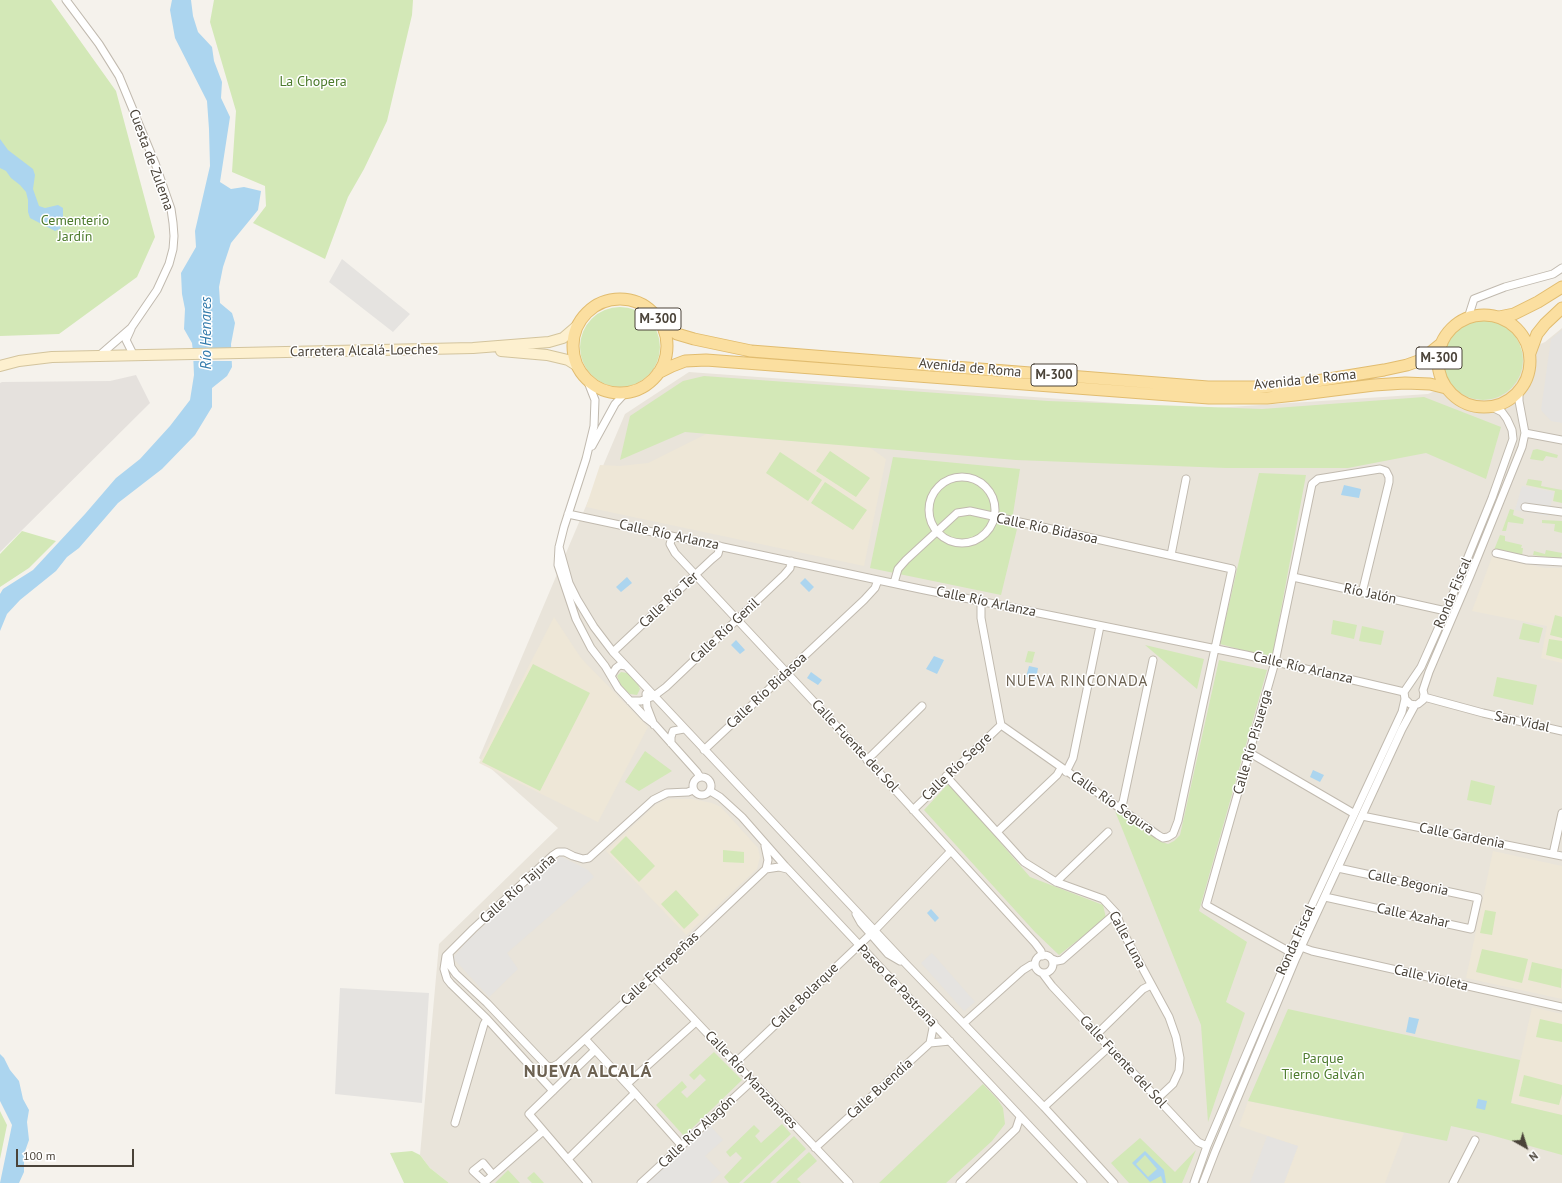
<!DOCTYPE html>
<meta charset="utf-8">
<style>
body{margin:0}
#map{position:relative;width:1562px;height:1183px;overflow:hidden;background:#f5f2ec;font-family:"PT Sans",sans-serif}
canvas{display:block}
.north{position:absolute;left:1506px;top:1127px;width:40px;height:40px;-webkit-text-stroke:3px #fff;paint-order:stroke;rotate:141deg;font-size:11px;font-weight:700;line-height:16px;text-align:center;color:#4a4339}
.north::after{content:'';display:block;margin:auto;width:14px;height:18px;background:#4a4339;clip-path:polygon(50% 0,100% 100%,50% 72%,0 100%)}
.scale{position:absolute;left:16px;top:1149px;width:118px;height:18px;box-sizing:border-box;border:2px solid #4a4339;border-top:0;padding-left:5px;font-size:12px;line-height:14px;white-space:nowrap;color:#4a4339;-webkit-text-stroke:3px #fff;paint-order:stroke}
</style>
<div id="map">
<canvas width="1562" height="1183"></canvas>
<div class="north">N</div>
<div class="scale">100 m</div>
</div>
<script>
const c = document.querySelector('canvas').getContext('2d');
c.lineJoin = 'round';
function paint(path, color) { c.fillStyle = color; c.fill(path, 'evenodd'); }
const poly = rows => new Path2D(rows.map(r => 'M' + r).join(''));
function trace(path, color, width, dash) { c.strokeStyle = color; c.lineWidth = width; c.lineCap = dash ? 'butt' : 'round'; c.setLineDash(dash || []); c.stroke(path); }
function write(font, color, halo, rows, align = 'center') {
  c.font = font + ' "PT Sans",sans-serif'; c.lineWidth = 3; c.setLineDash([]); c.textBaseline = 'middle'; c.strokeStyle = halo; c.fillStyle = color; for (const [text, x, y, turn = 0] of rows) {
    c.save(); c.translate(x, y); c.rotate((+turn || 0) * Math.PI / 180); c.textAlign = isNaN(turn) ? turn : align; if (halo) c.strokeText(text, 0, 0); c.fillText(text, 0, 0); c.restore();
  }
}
paint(poly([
 [1562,328,1562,1183,449,1183,430,1168,420,1155,439,944,558,828,479,758,625,414,689,372,1199,409,1428,394,1545,342]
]), '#e9e4da');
paint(poly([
 [136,375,150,403,0,552,0,383,2,382,110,381]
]), '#e5e1dd');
paint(poly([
 [706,434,869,447,886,459,864,566,586,507,600,465,620,466,648,463],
 [1492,557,1545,568,1562,568,1562,663,1541,658,1547,626,1472,611],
 [554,617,581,658,648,727,598,822,479,763],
 [671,799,692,799,712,803,721,807,758,848,760,857,757,869,686,935,606,851,654,806,663,801],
 [1493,851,1562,866,1562,999,1466,978],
 [1532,1007,1562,1014,1562,1115,1511,1103],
 [1248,1101,1404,1133,1385,1183,1284,1183,1298,1146,1239,1126]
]), '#eee7d7');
paint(poly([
 [0,0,51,0,116,91,155,237,137,277,59,334,0,336],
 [214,0,413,0,412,15,387,121,364,169,348,197,325,259,253,223,266,206,265,186,232,172,236,111,210,22],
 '580 347a40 40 0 1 1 80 0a40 40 0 1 1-80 0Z',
 '1443 360a40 40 0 1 1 80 0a40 40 0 1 1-80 0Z',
 [704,376,1048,401,1262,409,1424,397,1501,427,1486,479,1426,453,1348,468,1226,468,1016,460,685,432,620,460,630,416,683,381],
 [1537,449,1558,455,1557,458,1546,456,1543,461,1530,459,1533,450],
 [830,451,870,478,856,497,816,471],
 [780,452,822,480,808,501,766,473],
 [893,457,1020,469,1011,527,1017,529,1001,595,870,568],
 [1259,473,1306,475,1272,658,1220,644],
 [1528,479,1542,481,1541,486,1562,490,1562,503,1553,501,1555,491,1526,485],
 [825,482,867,510,853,530,811,503],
 [1510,509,1514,510,1513,515,1524,519,1523,524,1508,522,1506,531,1502,531],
 [1542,520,1562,521,1562,533,1554,531,1555,524,1542,523],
 [22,531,56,541,29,568,0,587,0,554],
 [1500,535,1505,536,1505,541,1522,545,1521,548,1523,548,1522,556,1494,550],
 [1546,550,1562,553,1561,559,1533,555,1534,551,1545,554],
 [1555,615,1562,617,1562,638,1550,635],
 [1333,620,1357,625,1354,639,1331,634],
 [1523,623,1543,628,1539,643,1519,639],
 [1362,626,1384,631,1381,645,1359,641],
 [1549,639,1562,641,1562,659,1546,655],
 [1145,645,1204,659,1197,689],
 [1028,651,1035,652,1032,663,1025,662],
 [1219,660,1267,670,1199,911,1247,942,1226,1002,1245,1013,1208,1122,1201,1025,1115,811,1162,842,1168,844,1174,841,1180,835],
 [533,664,590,693,540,791,482,762],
 [621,672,627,673,636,680,640,689,637,695,630,694,622,688,617,676],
 [1497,677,1537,685,1533,705,1493,696],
 [645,751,672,771,639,791,625,782],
 [1471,780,1495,786,1491,805,1467,800],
 [949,783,1030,877,1103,905,1106,918,1059,955,1035,932,924,810],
 [626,836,655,866,639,882,610,852],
 [723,850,744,852,744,863,723,862],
 [676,890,699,915,684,929,661,904],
 [1485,910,1496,912,1492,935,1480,933],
 [1482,949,1528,959,1522,983,1476,972],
 [1532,962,1562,969,1561,988,1528,980],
 [1288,1009,1520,1060,1511,1103,1562,1115,1562,1155,1487,1134,1451,1126,1447,1141,1248,1101],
 [1540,1019,1562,1024,1562,1042,1536,1037],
 [714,1052,742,1080,684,1136,656,1105,682,1081,687,1087,681,1092,687,1098,706,1080,700,1074,694,1080,689,1075],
 [1524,1075,1562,1085,1562,1094,1559,1105,1519,1096],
 [983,1084,998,1100,1003,1108,1005,1124,992,1141,946,1183,879,1183],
 [0,1111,7,1125,0,1159],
 [782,1124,791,1134,739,1183,729,1183,724,1177,742,1158,736,1152,730,1157,726,1152,754,1125,760,1131,755,1136,761,1143],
 [794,1136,806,1149,770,1183,743,1183],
 [1140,1138,1175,1172,1196,1150,1182,1183,1129,1183,1111,1163],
 [412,1151,420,1155,430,1168,449,1183,404,1183,390,1153],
 [809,1152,817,1161,797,1179,801,1183,776,1183],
 [508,1170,520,1183,495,1183],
 [534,1172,544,1183,532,1183,527,1178]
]), '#d3e8b7');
paint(poly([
 [342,259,410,314,393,332,329,282],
 [1562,330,1562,423,1551,421,1541,410,1551,339],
 [1522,486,1554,492,1548,516,1515,510],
 [560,856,588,870,594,877,507,953,518,969,489,997,453,958,466,942],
 [932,953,975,1002,964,1011,921,963],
 [340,988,429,993,422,1103,335,1094],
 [708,1123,723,1140,705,1156,721,1173,710,1183,641,1183],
 [1267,1136,1298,1146,1284,1183,1250,1183]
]), '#e5e3e0');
paint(poly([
 [172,0,191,0,193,16,198,32,212,47,214,61,222,82,221,98,230,117,220,182,231,189,244,187,261,191,258,210,231,243,223,267,219,287,220,303,232,313,235,323,231,344,232,367,227,376,212,388,212,407,195,435,162,469,118,503,79,548,67,557,56,571,20,600,7,614,0,631,0,594,3,589,33,570,85,514,116,478,140,459,170,426,190,400,194,375,193,352,192,343,184,329,185,309,182,294,181,273,196,247,195,231,210,166,209,129,207,101,175,38,170,10],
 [0,139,8,150,33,169,35,175,33,189,39,206,45,208,58,205,63,208,63,221,60,229,55,231,30,218,28,212,28,200,26,192,20,185,11,178,6,171,0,168],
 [1344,485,1361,489,1359,498,1341,495],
 [627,577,632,583,621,592,616,587],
 [805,578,814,587,809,592,800,583],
 [736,640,745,650,740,654,731,645],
 [934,656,944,660,937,674,926,669],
 [1029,666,1038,668,1036,679,1026,677],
 [811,672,822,680,818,685,807,678],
 [1313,770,1324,775,1320,782,1310,777],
 [931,909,939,918,935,922,927,913],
 [1409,1017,1419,1019,1415,1034,1406,1032],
 [0,1054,4,1058,10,1070,19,1081,23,1099,29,1110,27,1122,29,1140,24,1154,24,1172,19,1183,0,1183,12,1125,0,1101],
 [1478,1099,1487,1101,1485,1110,1476,1108],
 [1145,1151,1164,1170,1166,1183,1163,1183,1161,1176,1150,1182,1132,1163],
 [1145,1155,1157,1169,1148,1177,1136,1164]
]), '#acd5ef');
paint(poly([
 [190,348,233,348,234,361,191,361]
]), '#f5f2ec');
const minor = poly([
 [66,0,99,44,119,76,155,163,171,209,173,223,174,236,173,249,169,264,157,290,131,328,100,355],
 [1468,318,1474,299,1505,287,1553,274,1562,268],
 [131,329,126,340,133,354],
 [588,382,595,400,594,426,586,459,564,527,559,547,558,565,576,619,591,648,605,666,618,688,646,718,655,725,671,743,697,772,700,777],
 [1525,433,1562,440],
 [592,446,615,404,625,393],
 '929 510a33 33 0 1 1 66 0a33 33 0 1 1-66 0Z',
 [1525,507,1562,512],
 [568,514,920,589,1246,655,1404,692],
 [672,537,670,544,675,553,844,734,1035,943,1041,951,1042,956],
 [559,547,569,583,577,599,594,627,613,652,907,965,1044,1107,1114,1183],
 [1496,553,1527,560,1562,562],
 [1171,555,1186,479],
 [1293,577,1446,611],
 [894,583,898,569,906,560,957,513,970,511,1232,569,1178,821,1173,834,1168,837,1163,838,1158,835,1001,725,981,618,981,601],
 [613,652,712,559,718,554,720,546],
 [611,676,616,668,620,665,626,666],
 [646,694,647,707,654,725],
 [1424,697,1483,713,1562,731],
 [1405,699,1410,704,1415,705,1418,704,1423,700,1424,694,1423,690,1429,672,1470,576,1522,447,1525,433,1519,401,1519,391],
 [630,701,641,701,646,699,654,696,666,687,784,575,790,568,791,561],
 [671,743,671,737,673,731,684,729],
 [704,750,864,600,875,588,878,580],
 [1250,753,1353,813],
 [867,760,922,706],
 [1066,772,1073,758,1100,626],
 [946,776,1024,862,1056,882,1103,899,1116,913,1124,934,1169,1017,1176,1037,1180,1058,1179,1071,1173,1084,1158,1098],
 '693 786a9 9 0 1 1 18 0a9 9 0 1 1-18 0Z',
 [710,791,720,797,742,817,785,866,1083,1183],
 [1119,808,1123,802,1153,660],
 [913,810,1001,725],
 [1362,816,1562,856],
 [997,832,1057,775,1061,768],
 [1553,854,1562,813],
 [766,869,779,867,787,869],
 [1056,882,1108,832],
 [1325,897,1471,929,1478,898,1338,868],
 [856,914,861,923,888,954,900,961],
 [1301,947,1312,951,1562,1007],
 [1290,952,1206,905,1275,662,1312,484,1318,479,1380,469,1386,471,1389,477,1389,482,1362,593],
 [449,954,451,967,456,974,487,1003,547,1066,552,1067,558,1064,653,976,766,869,768,860,765,846],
 '1035 964a9 9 0 1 1 18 0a9 9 0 1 1-18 0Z',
 [1052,959,1057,961,1062,960,1116,913],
 [1043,974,1052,986,1198,1142,1207,1146],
 [653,976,849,1183],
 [964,1023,1023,970,1031,965,1035,965],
 [1097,1034,1143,989,1151,985],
 [585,1039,635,1093,682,1146],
 [930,1043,950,1041],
 [735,1063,875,930,950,852],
 [627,1084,696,1022],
 [553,1091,487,1019,451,984,447,979,444,969,446,956,473,929,552,856,558,852,565,852,573,856,583,859,589,858,653,800,667,793,688,792,693,790],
 [1044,1107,1109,1047],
 [455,1123,484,1024,487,1019],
 [815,1148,930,1043,934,1023],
 [568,1159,635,1093],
 [493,1175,485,1182,473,1171,483,1163,493,1175,543,1131],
 [588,1183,529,1114,595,1050],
 [641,1183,752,1081],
 [960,1183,1016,1129,1020,1117],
 [1194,1183,1207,1146,1290,952,1402,712,1405,699,1404,692,1421,667,1446,611,1492,498,1513,439,1512,430,1507,419,1502,412,1492,407],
 [1203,1183,1215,1152,1296,958,1402,729,1415,705],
 [1453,1183,1475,1140]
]);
const secondary = poly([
 [501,351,547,355,568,360,576,365],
 [0,366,19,361,52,357,473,348,549,342,563,338,577,326]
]);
const primary = poly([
 '573 346a47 47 0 1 1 94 0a47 47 0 1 1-94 0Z',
 '1438 361a46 46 0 1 1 92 0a46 46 0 1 1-92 0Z',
 [1499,317,1514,314,1538,302,1562,287],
 [662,324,677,334,694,339,751,351,1208,387,1259,387,1292,385,1384,370,1407,365,1421,360,1442,343],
 [1530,353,1537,334,1545,324,1562,308],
 [658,373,672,366,685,361,706,360,1209,398,1267,398,1295,395,1374,385,1405,383,1430,384,1446,388]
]);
trace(minor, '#c1baaf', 9);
trace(secondary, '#d3c49d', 12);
trace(primary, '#e1bc6f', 13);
trace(minor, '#fff', 7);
trace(secondary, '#fdf0cf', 10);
trace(primary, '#fbdfa0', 11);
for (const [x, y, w] of [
 [658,319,46],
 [1439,358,46],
 [1054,375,46]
]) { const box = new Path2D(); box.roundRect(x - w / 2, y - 11, w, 22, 3); c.fillStyle = '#fff'; c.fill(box); trace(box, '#4a4339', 1); }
write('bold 13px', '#4a4339', null, [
 ["M-300",658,319],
 ["M-300",1439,358],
 ["M-300",1054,375]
]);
write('14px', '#4d7b2d', '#fff', [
 ["La Chopera",313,82],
 ["Cementerio",75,221],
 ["Jardín",75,237],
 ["Parque",1323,1059],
 ["Tierno Galván",1323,1075]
]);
write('14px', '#4a4339', '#fff', [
 ["Cuesta de Zulema",151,160,70],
 ["Carretera Alcalá-Loeches",364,351,-1],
 ["Avenida de Roma",970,368,5],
 ["Avenida de Roma",1305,380,-6],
 ["Calle Río Bidasoa",1047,529,12],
 ["Calle Río Arlanza",669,535,12],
 ["Ronda Fiscal",1453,593,-67],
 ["Río Jalón",1370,594,12],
 ["Calle Río Ter",669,600,-43],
 ["Calle Río Arlanza",986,602,12],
 ["Calle Río Genil",725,631,-43],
 ["Calle Río Arlanza",1303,668,13],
 ["Calle Río Bidasoa",767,691,-43],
 ["San Vidal",1522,722,12],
 ["Calle Río Pisuerga",1253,742,-74],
 ["Calle Fuente del Sol",855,746,47],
 ["Calle Río Segre",957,767,-44],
 ["Calle Río Segura",1112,803,35],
 ["Calle Gardenia",1462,836,11],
 ["Calle Begonia",1408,883,12],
 ["Calle Río Tajuña",518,889,-42],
 ["Calle Azahar",1413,916,12],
 ["Calle Luna",1127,940,62],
 ["Ronda Fiscal",1296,940,-66],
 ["Calle Entrepeñas",660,969,-43],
 ["Calle Violeta",1431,978,13],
 ["Paseo de Pastrana",897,986,46],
 ["Calle Bolarque",805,996,-44],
 ["Calle Fuente del Sol",1123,1062,47],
 ["Calle Río Manzanares",751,1080,47],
 ["Calle Buendía",880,1089,-42],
 ["Calle Río Alagón",697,1132,-43]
]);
write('italic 15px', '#337bac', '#fff', [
 ["Río Henares",207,333,-90]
]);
c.letterSpacing = '1px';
write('15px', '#6c6151', '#fff', [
 ["NUEVA RINCONADA",1077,682]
]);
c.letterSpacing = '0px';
c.letterSpacing = '1px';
write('bold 18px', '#6c6151', '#fff', [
 ["NUEVA ALCALÁ",588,1072]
]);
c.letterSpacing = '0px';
</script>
